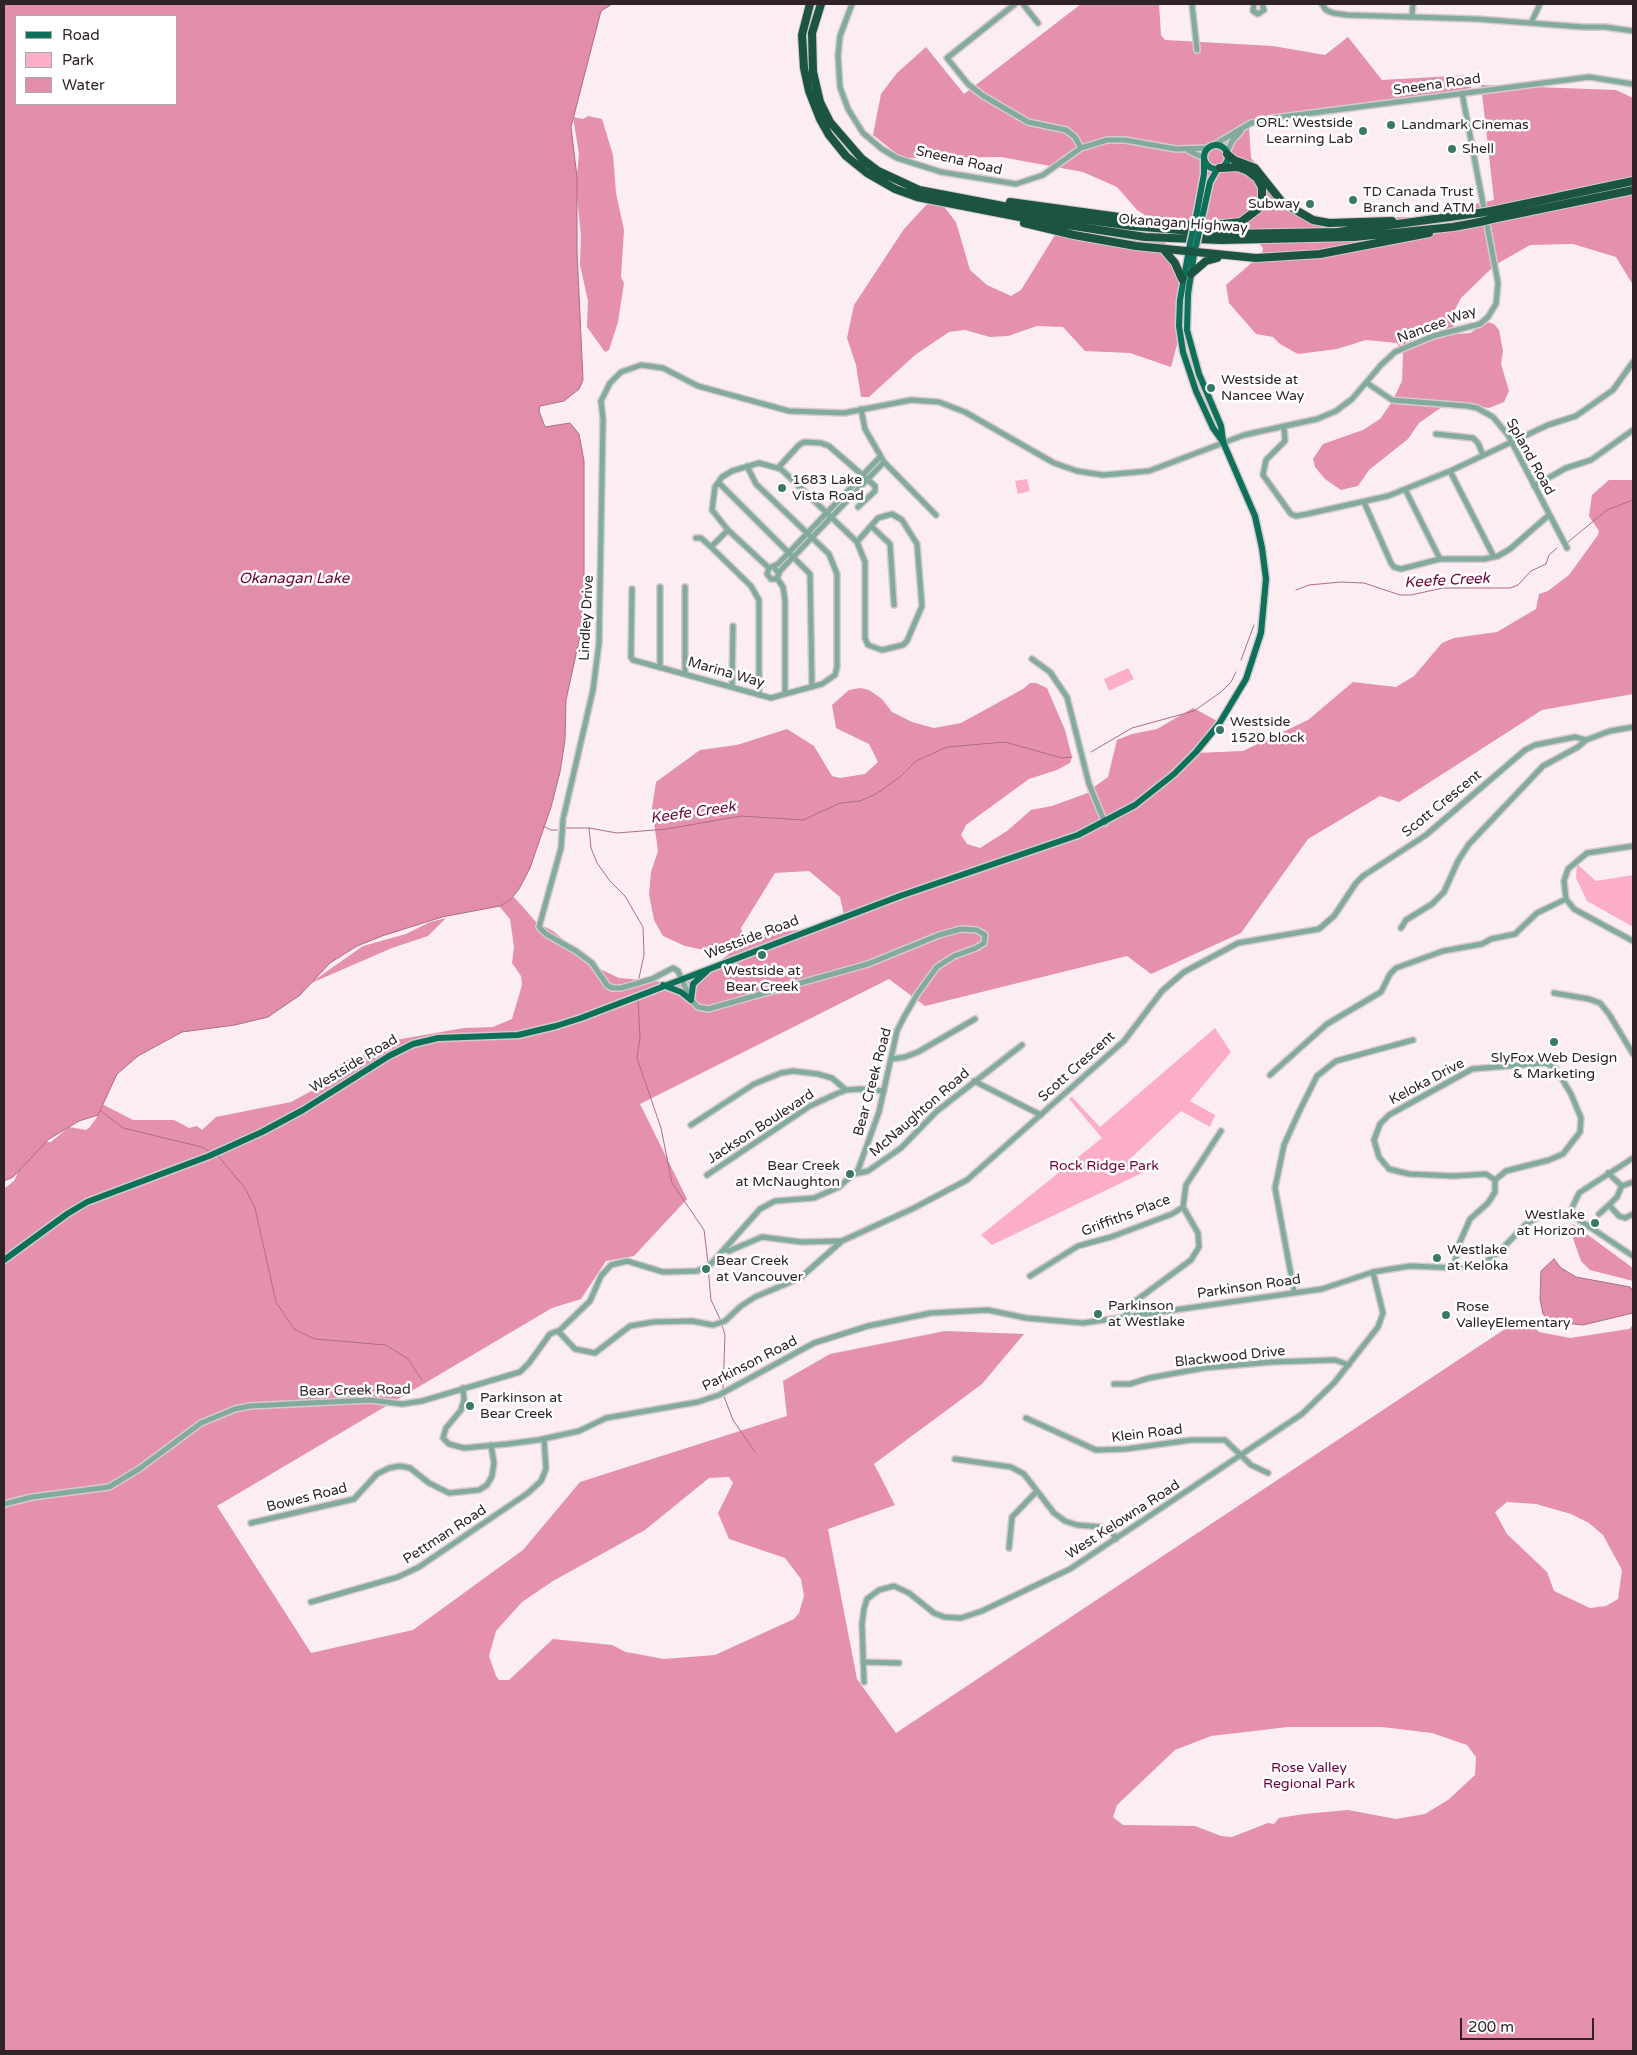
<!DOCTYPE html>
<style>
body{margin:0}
#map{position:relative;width:1637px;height:2055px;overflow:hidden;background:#fbedf1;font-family:"Varela Round",sans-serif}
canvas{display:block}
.frame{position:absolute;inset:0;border:5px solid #302327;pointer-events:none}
.legend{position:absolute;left:15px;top:15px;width:162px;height:90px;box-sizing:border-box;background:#fff;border:1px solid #aca7a9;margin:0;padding:6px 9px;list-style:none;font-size:15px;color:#302327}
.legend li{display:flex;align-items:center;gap:10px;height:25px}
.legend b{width:25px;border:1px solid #aca7a9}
.scale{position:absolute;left:1460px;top:2018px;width:134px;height:22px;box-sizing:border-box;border:2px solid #302327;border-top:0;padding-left:6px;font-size:15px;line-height:18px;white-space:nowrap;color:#302327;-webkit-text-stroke:4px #fff;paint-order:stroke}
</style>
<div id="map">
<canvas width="1637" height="2055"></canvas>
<div class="frame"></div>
<ul class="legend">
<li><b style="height:6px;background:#0d7059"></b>Road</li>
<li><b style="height:14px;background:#fdaec7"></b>Park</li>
<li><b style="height:14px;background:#e28daa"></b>Water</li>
</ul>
<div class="scale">200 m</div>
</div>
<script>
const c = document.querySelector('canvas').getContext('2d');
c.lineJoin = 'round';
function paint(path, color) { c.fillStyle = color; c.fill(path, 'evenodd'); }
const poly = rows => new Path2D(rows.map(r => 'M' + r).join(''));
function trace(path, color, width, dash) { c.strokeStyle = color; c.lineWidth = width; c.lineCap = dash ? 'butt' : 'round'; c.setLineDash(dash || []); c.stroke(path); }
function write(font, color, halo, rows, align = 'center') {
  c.font = font + ' "Varela Round",sans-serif'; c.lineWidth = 5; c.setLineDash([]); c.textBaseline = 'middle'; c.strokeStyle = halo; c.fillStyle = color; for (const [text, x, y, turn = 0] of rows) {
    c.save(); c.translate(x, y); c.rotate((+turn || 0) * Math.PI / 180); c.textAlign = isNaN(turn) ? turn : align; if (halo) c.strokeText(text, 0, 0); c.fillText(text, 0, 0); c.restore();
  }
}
paint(poly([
 [1027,479,1030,491,1018,494,1015,481],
 [1128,668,1134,679,1109,691,1104,679],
 [1577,864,1596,881,1633,875,1633,927,1587,901,1576,878],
 [1215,1028,1231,1052,1190,1101,1215,1115,1210,1127,1181,1111,1129,1160,1146,1171,992,1245,981,1235,1102,1138,1069,1099,1072,1097,1100,1127]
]), '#fdaec7');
paint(poly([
 [1081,4,1159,4,1161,35,1165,40,1273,46,1325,55,1348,37,1382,80,1470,75,1471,88,1260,123,1249,128,1251,158,1282,197,1303,212,1329,219,1415,217,1494,200,1481,85,1616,90,1633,98,1633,285,1616,257,1573,244,1530,245,1495,265,1461,298,1450,319,1458,334,1470,333,1487,322,1494,324,1499,330,1503,351,1501,364,1509,391,1504,402,1489,408,1460,403,1442,407,1419,423,1408,439,1369,470,1358,486,1341,490,1325,479,1315,467,1313,459,1323,444,1363,430,1380,419,1392,402,1402,381,1403,354,1397,343,1366,340,1337,349,1298,354,1280,344,1273,337,1256,334,1229,303,1226,285,1262,254,1263,248,1259,243,1159,224,1137,210,1117,187,1083,172,1001,157,902,158,873,135,881,94,897,73,926,47,964,94],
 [588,116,602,119,613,155,616,193,624,230,621,277,624,283,618,322,609,350,605,352,587,327,588,301,580,265,581,236,576,186,579,154,573,117,583,119],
 [930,201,941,203,956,222,970,270,987,285,1011,296,1021,290,1068,214,1160,233,1180,269,1188,304,1171,367,1130,353,1085,351,1063,327,1037,326,1008,336,990,337,965,330,949,332,915,355,869,397,861,397,856,365,847,338,854,305,904,229],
 [1609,480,1633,480,1633,694,1542,710,1399,802,1380,796,1308,839,1241,933,1151,974,1127,956,925,1006,889,979,640,1104,687,1199,634,1256,606,1261,581,1299,552,1308,217,1506,311,1653,413,1630,523,1550,580,1482,787,1416,783,1381,830,1354,945,1331,1024,1334,982,1384,874,1464,895,1505,828,1529,857,1679,896,1733,1517,1321,1527,1320,1539,1332,1570,1338,1629,1329,1633,1325,1633,2051,4,2051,4,1189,14,1181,20,1168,43,1142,51,1142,69,1127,86,1130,90,1127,97,1117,98,1102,133,1120,174,1120,189,1128,197,1126,202,1130,216,1117,291,1102,315,1089,344,1061,376,1052,396,1040,464,1028,493,1027,512,1019,522,985,521,976,512,963,514,947,510,919,499,906,514,897,537,923,553,931,598,968,619,978,676,983,695,979,728,955,733,943,724,943,704,950,685,946,663,936,654,920,649,894,651,872,658,851,652,808,656,782,700,750,737,745,787,729,814,746,832,776,840,778,865,774,878,762,869,744,836,728,832,705,849,690,860,688,869,690,882,699,892,712,912,722,934,728,961,723,1023,689,1030,683,1036,683,1047,688,1065,730,1072,757,1070,763,1057,770,1029,779,966,825,961,835,967,844,980,848,1007,831,1031,810,1052,806,1093,791,1094,787,1108,777,1117,740,1132,734,1157,729,1193,708,1221,723,1196,753,1243,751,1308,720,1353,682,1396,687,1414,676,1442,643,1454,638,1497,632,1536,609,1539,594,1548,591,1569,575,1598,535,1599,531,1589,516,1592,495],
 [809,871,840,897,844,915,830,926,764,934,752,938,743,937,741,928,775,873],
 [729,1477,733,1483,718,1513,729,1539,785,1558,801,1579,804,1596,799,1613,794,1619,715,1655,664,1659,626,1652,612,1645,553,1639,509,1680,499,1680,496,1676,489,1656,496,1631,522,1602,553,1581,645,1530,709,1478],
 [1507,1502,1536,1504,1571,1514,1589,1523,1603,1535,1622,1570,1618,1599,1606,1606,1590,1608,1554,1591,1547,1572,1507,1534,1495,1512],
 [1288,1727,1382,1727,1432,1733,1467,1745,1476,1757,1475,1775,1448,1800,1425,1814,1396,1819,1348,1810,1304,1814,1279,1818,1274,1824,1268,1823,1232,1837,1221,1836,1195,1826,1123,1825,1113,1817,1117,1805,1175,1750,1211,1736],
 [446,918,428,936,392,948,309,984,363,946,406,934,430,922],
 [1573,1224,1633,1268,1633,1281,1590,1270,1581,1261,1570,1230]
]), '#e590ac');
const water = poly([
 [4,4,612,4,601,11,571,127,577,177,577,251,583,380,579,389,564,401,540,406,539,411,545,427,570,423,579,434,584,461,584,592,580,636,566,700,565,740,560,772,551,807,530,868,519,889,511,899,500,906,442,917,382,936,357,946,330,963,300,995,268,1017,235,1025,182,1032,138,1056,117,1074,98,1115,79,1121,49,1139,13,1177,4,1181,4,4],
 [16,16,176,16,176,104,16,104,16,16],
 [1554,1259,1561,1268,1576,1277,1630,1287,1633,1290,1633,1313,1583,1325,1556,1322,1546,1317,1543,1314,1540,1299,1541,1271,1554,1259]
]);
paint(water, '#e28daa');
trace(water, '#ad6d83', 1);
trace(poly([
 [1568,542,1607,510,1633,500],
 [1296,590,1309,585,1341,582,1364,583,1400,595,1411,595,1443,588,1510,588,1518,585,1531,571,1546,564,1549,555,1557,548],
 [1241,660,1254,625],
 [1091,752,1132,728,1194,711,1221,692,1231,682,1236,672],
 [543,826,551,830,557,830],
 [566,828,589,828,617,833,667,829,741,816,803,820,840,803,860,801,876,794,900,777,916,761,947,747,1005,742,1062,758,1072,757],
 [589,828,591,848,597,863,610,881,625,896,643,927,644,955,639,978],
 [638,1000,640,1037,637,1058,661,1128,672,1183,704,1230,708,1263],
 [101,1111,123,1128,202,1147,210,1152],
 [218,1156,245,1188,255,1208,276,1302,294,1329,315,1339,386,1345,408,1359,422,1380],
 [708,1267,711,1300,721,1321],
 [722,1325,725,1335,723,1390],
 [723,1394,733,1420,755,1452]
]), '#ad6d83', 1);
const minor = poly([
 [852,4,840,36,838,56,840,87,848,109,863,133,882,149,897,158,941,172,1016,184,1043,175,1081,148,1107,140,1125,140,1176,149,1209,148],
 [1015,4,947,58,968,84,982,95,1028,122,1066,130,1075,137,1081,148],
 [1023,4,1038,23],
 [1192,4,1197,50],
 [1254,4,1253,11,1258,14,1264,10,1262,4],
 [1322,4,1326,10,1333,13,1347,15,1477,19,1583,27,1605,27,1633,31],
 [1412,17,1413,4],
 [1531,23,1540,4],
 [1214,145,1251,123,1266,119,1589,77,1633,84],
 [1189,151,1204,158],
 [1227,152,1232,141,1241,131],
 [1367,383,1392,400,1467,406,1477,408,1493,417,1508,435,1567,548],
 [861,409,865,429,884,462,936,515],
 [1284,426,1285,441,1266,460,1263,475,1291,514,1296,516,1307,514,1388,496,1450,471,1548,425,1576,416,1613,390,1633,362],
 [1436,434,1473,438,1478,443,1483,455],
 [747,466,756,484,829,554,837,574,837,667,835,675,822,684,785,694],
 [778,468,799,445,804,442,821,443,829,446,875,486,875,491,858,507],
 [1450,471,1494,557],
 [719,483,810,574,812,687],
 [1534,486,1566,468,1591,460,1633,430],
 [1405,489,1440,559],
 [1364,502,1391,563,1394,567,1401,569,1440,559,1484,559,1498,556,1510,549,1549,515],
 [871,526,890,544,894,605],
 [696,538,701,538,711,547,751,586,759,600,759,695],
 [711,547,728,530],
 [774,567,779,574,776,579,771,579,767,574,769,568,778,564,880,457],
 [769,568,728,530,712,510,715,487,722,477,732,471,759,463,781,469,857,542,865,562,865,638,868,645,882,650,903,645,907,641,922,606,917,544,902,520,892,514,878,518,857,542],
 [779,572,884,462],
 [660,587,660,666],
 [685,587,685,673],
 [632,589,631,657,633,660,771,698,785,694,785,600,783,587,777,578],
 [1032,659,1050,672,1067,697,1089,784,1105,823],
 [732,687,733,626],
 [564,815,593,690,599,643,603,419,601,401,610,383,621,372,641,365,663,368,698,386,789,411,844,413,911,400,939,402,965,412,1054,463,1077,471,1103,475,1149,471,1244,435,1317,419,1336,411,1352,399,1381,365,1395,352,1433,336,1480,324,1488,317,1496,304,1498,283,1462,93],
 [1633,846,1587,853,1568,869,1564,881,1566,899,1574,909,1633,941],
 [1401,928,1406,920,1432,904,1444,892,1458,861,1469,844,1543,766,1578,747,1586,740,1610,731,1633,727],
 [1554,993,1589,999,1600,1003,1609,1014,1633,1054],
 [892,1059,905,1057,918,1052,975,1019],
 [1546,1063,1556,1069,1571,1094,1581,1118,1580,1132,1563,1154,1549,1160,1506,1171,1495,1180,1486,1174,1454,1176,1409,1174,1389,1169,1379,1157,1374,1140,1380,1124,1389,1115,1472,1069,1546,1063],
 [1270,1075,1327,1024,1381,992,1390,974,1396,968,1443,951,1482,944,1491,939,1515,934,1537,913,1566,899],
 [974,1081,1041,1115],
 [691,1125,754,1084,781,1073,793,1071,818,1074,832,1078,846,1090],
 [1608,1173,1622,1186,1633,1182],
 [854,1174,868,1171,901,1148,937,1111,1022,1045],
 [707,1175,810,1106,836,1094,846,1090,861,1089,884,1091],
 [1609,1205,1617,1197,1622,1185],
 [1599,1214,1609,1205,1619,1216,1625,1218,1633,1214],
 [1573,1216,1572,1208,1579,1193,1633,1158],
 [724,1249,729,1251,762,1237,802,1242,841,1241],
 [1453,1268,1460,1242,1470,1219,1488,1203,1495,1192,1495,1180],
 [1030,1276,1078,1246,1111,1237,1172,1214,1183,1207,1186,1185,1221,1131],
 [1294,1291,1275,1188,1284,1145,1299,1112,1317,1076,1336,1061,1413,1040],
 [1125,1316,1134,1302,1191,1260,1199,1247,1198,1233,1183,1207],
 [558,1331,575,1349,595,1353,630,1326,653,1322,692,1321,713,1325,725,1321,741,1306,755,1297,800,1278,842,1241,912,1209,967,1180,1124,1041,1162,991,1184,972,1238,943,1319,929,1334,916,1356,883,1363,876,1426,835,1525,750,1535,745,1575,737,1586,740],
 [1114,1384,1130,1384,1149,1378,1204,1368,1272,1362,1335,1360,1349,1365],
 [463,1388,464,1400,461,1410,446,1428,443,1438,449,1444,464,1448,507,1444,538,1440,579,1431,606,1418,698,1402,719,1395,814,1343,868,1326,931,1313,988,1310,1026,1318,1083,1323,1322,1289,1373,1272,1410,1266,1459,1268,1480,1265,1497,1254,1525,1225,1541,1215,1559,1212,1573,1216,1633,1256],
 [1026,1418,1096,1450,1126,1449,1191,1440,1225,1440,1251,1465,1268,1473],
 [955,1459,1011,1467,1024,1474,1054,1513,1065,1521,1077,1525,1102,1527,1112,1532,1116,1539],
 [4,1504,32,1497,109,1487,139,1469,201,1423,235,1409,250,1406,370,1400,402,1404,422,1401,520,1372,529,1363,550,1334,560,1330,590,1301,601,1276,611,1265,627,1261,663,1272,697,1271,710,1265,760,1209,775,1201,814,1198,839,1187,858,1170,879,1112,897,1031,904,1017,918,993,937,967,954,956,976,948,984,943,985,935,977,930,961,929,939,935,868,964,708,1009,698,1007,691,1000,678,971,673,968,652,979,621,988,612,988,607,985,592,963,576,951,546,934,539,927,561,848,563,819],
 [251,1523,354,1499,377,1474,389,1468,400,1466,410,1468,429,1483,449,1493,479,1490,487,1485,492,1476,494,1463,491,1445],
 [1009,1548,1012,1517,1037,1491],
 [311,1602,398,1577,419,1567,528,1493,541,1481,546,1469,544,1439],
 [863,1662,899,1663],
 [864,1682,862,1624,864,1609,867,1599,879,1590,894,1586,909,1593,934,1613,944,1617,961,1618,982,1611,1070,1569,1302,1414,1334,1383,1378,1327,1383,1313,1373,1272]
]);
const major = poly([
 '1204 157a12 12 0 1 1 24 0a12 12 0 1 1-24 0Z',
 [1196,217,1204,174,1204,160],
 [1202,218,1210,182,1218,168],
 [1195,248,1188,294,1187,330,1199,374,1221,426,1223,441],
 [663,985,681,992,691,1000],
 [691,1000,693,984,707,971],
 [4,1260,67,1214,87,1202,209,1156,262,1132,303,1110,389,1056,413,1044,438,1038,518,1035,556,1026,581,1018,900,896,1078,835,1135,805,1174,774,1196,752,1219,724,1246,679,1261,633,1266,579,1262,548,1255,516,1223,442,1213,428,1196,391,1183,352,1179,326,1180,300,1190,244]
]);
const highway = poly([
 [810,4,802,35,804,68,809,91,820,119,829,135,846,156,867,173,895,189,917,197,1035,220,1145,237,1221,240,1354,237,1453,227,1480,222],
 [821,4,812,33,813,72,820,102,830,122,862,159,878,171,919,190,1045,214,1132,226,1226,234,1338,232,1479,213],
 [1227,154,1234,160,1255,168,1282,202,1313,220,1329,223,1392,221],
 [1010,202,1148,221,1204,226,1241,222,1258,209,1262,199,1262,187,1257,178,1248,171,1238,167,1220,168],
 [1491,211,1633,181],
 [1492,219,1633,190],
 [1024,223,1074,235,1136,246,1256,258,1320,254,1429,233],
 [1164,250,1175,263,1182,279],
 [1191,274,1206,261,1217,258]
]);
trace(minor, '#d6c9cd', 8);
trace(major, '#d6c9cd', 9);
trace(highway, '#d6c9cd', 10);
trace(minor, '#83ab9d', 5);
trace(major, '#0d7059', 6);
trace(highway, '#1c5444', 8);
const majorBridge = poly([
 [1190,244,1196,217],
 [1196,246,1202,218]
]);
const highwayBridge = poly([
 [1479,213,1491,211],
 [1480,222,1492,219]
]);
trace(majorBridge, '#d6c9cd', 9, []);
trace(highwayBridge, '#d6c9cd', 10, []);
trace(majorBridge, '#0d7059', 6);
trace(highwayBridge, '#1c5444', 8);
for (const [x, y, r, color] of [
 [1391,125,5,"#3a7865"],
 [1363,131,5,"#3a7865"],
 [1452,149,5,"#3a7865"],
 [1353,200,5,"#3a7865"],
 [1310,204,5,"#3a7865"],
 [1211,388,5,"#3a7865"],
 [782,488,5,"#3a7865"],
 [1220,730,5,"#3a7865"],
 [762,955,5,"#3a7865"],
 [1554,1042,5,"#3a7865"],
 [850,1174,5,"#3a7865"],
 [1595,1223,5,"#3a7865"],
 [1437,1258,5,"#3a7865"],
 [706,1269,5,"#3a7865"],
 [1098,1314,5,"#3a7865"],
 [1446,1315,5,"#3a7865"],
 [470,1406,5,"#3a7865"]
]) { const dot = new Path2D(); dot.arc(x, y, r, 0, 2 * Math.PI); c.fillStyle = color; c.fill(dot); trace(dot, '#fff', 2); }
write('14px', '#302327', '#fff', [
 ["Sneena Road",1437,85,-8],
 ["Sneena Road",959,161,13],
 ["Okanagan Highway",1183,224,4],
 ["Nancee Way",1437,325,-20],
 ["Spland Road",1530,457,61],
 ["Lindley Drive",587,618,-87],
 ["Marina Way",726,673,16],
 ["Scott Crescent",1442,804,-39],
 ["Westside Road",752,938,-21],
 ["Westside Road",354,1064,-31],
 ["Scott Crescent",1077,1067,-42],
 ["Bear Creek Road",873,1082,-75],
 ["Keloka Drive",1427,1082,-28],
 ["McNaughton Road",920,1113,-41],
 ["Jackson Boulevard",761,1127,-33],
 ["Griffiths Place",1126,1216,-21],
 ["Parkinson Road",1249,1287,-8],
 ["Blackwood Drive",1230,1357,-6],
 ["Parkinson Road",750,1364,-27],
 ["Bear Creek Road",355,1391,-1],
 ["Klein Road",1147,1434,-7],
 ["Bowes Road",307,1498,-14],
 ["West Kelowna Road",1123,1520,-33],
 ["Pettman Road",445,1535,-33]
]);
write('14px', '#302327', '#fff', [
 ["ORL: Westside",1353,123,"right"],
 ["Learning Lab",1353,139,"right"],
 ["Landmark Cinemas",1401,125],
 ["Shell",1462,149],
 ["TD Canada Trust",1363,192],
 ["Branch and ATM",1363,208],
 ["Subway",1300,204,"right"],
 ["Westside at",1221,380],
 ["Nancee Way",1221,396],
 ["1683 Lake",792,480],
 ["Vista Road",792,496],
 ["Westside",1230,722],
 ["1520 block",1230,738],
 ["Westside at",762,971,"center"],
 ["Bear Creek",762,987,"center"],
 ["SlyFox Web Design",1554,1058,"center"],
 ["& Marketing",1554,1074,"center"],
 ["Bear Creek",840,1166,"right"],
 ["at McNaughton",840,1182,"right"],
 ["Westlake",1585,1215,"right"],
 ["at Horizon",1585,1231,"right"],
 ["Westlake",1447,1250],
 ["at Keloka",1447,1266],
 ["Bear Creek",716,1261],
 ["at Vancouver",716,1277],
 ["Parkinson",1108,1306],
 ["at Westlake",1108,1322],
 ["Rose",1456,1307],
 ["ValleyElementary",1456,1323],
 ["Parkinson at",480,1398],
 ["Bear Creek",480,1414]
], 'left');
write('14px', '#6b0238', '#fff', [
 ["Rock Ridge Park",1104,1166],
 ["Rose Valley",1309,1768],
 ["Regional Park",1309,1784]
]);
write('italic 15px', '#6b0238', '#fff', [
 ["Okanagan Lake",294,579],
 ["Keefe Creek",1447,581,-3],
 ["Keefe Creek",693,813,-8]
]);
</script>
